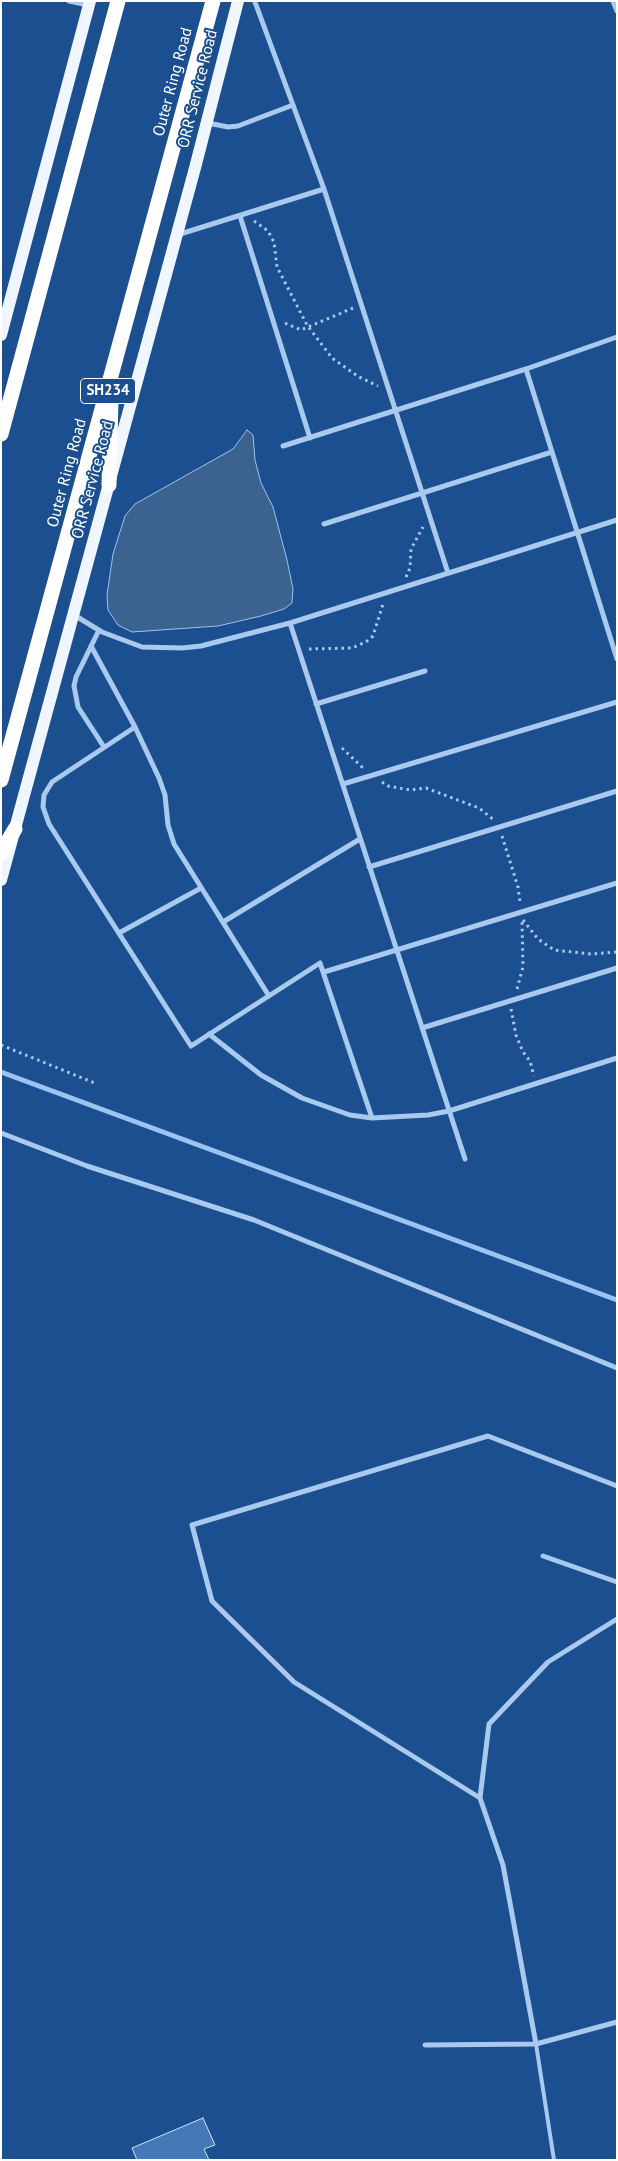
<!DOCTYPE html>
<style>
body{margin:0}
#map{position:relative;width:618px;height:2161px;overflow:hidden;background:#1b4f8f;font-family:"PT Sans",sans-serif}
canvas{display:block}
.frame{position:absolute;inset:0;border:2px solid #fff;pointer-events:none}
</style>
<div id="map">
<canvas width="618" height="2161"></canvas>
<div class="frame"></div>
</div>
<script>
const c = document.querySelector('canvas').getContext('2d');
c.lineJoin = 'round';
function paint(path, color) { c.fillStyle = color; c.fill(path, 'evenodd'); }
const poly = rows => new Path2D(rows.map(r => 'M' + r).join(''));
function trace(path, color, width, dash) { c.strokeStyle = color; c.lineWidth = width; c.lineCap = dash ? 'butt' : 'round'; c.setLineDash(dash || []); c.stroke(path); }
function write(font, color, halo, rows, align = 'center') {
  c.font = font + ' "PT Sans",sans-serif'; c.lineWidth = 4; c.setLineDash([]); c.textBaseline = 'middle'; c.strokeStyle = halo; c.fillStyle = color; for (const [text, x, y, turn = 0] of rows) {
    c.save(); c.translate(x, y); c.rotate((+turn || 0) * Math.PI / 180); c.textAlign = isNaN(turn) ? turn : align; if (halo) c.strokeText(text, 0, 0); c.fillText(text, 0, 0); c.restore();
  }
}
const water = poly([
 [247,430,253,435,255,460,261,483,273,507,287,560,293,589,292,603,284,609,261,616,218,626,132,632,118,625,108,610,107,595,113,554,125,516,135,504,233,449,247,430]
]);
paint(water, '#3c6290');
trace(water, '#9cc4f0', 1);
trace(poly([
 [1,1072,617,1300]
]), '#9cc4f0', 5);
const building = poly([
 [203,2118,215,2145,204,2149,209,2160,137,2160,132,2148,203,2118]
]);
paint(building, '#4478b7');
trace(building, '#cfe3fa', 1);
trace(poly([
 [254,221,268,231,274,242,277,267,307,325,332,358,359,377,378,386],
 [285,323,301,330,353,308],
 [406,577,410,568,411,549,423,527],
 [309,649,352,648,366,642,373,636,383,604],
 [342,748,363,768],
 [382,782,388,786,410,790,426,788,479,808,494,820],
 [502,836,518,887,520,902],
 [523,920,538,939,554,950,591,954,617,952],
 [517,989,523,967,522,921],
 [511,1009,516,1035,523,1052,530,1061,534,1076],
 [1,1045,97,1084]
]), '#a9c9ee', 3, [2.5, 4]);
trace(poly([
 [536,2044,554,2160]
]), '#a9c9ee', 4);
trace(poly([
 [69,1,88,5],
 [613,1,617,11],
 [255,2,324,189,448,573],
 [208,123,228,127,238,126,293,105],
 [240,216,310,438],
 [177,235,324,189],
 [526,369,617,659],
 [283,446,526,369,617,337],
 [324,524,552,452],
 [74,615,102,632,142,647,182,648,201,646,290,623,617,520],
 [290,623,465,1159],
 [99,630,76,677,74,686,78,707,104,747],
 [91,646,135,727,159,778,165,795,168,825,174,844,269,996],
 [316,704,425,671],
 [135,727,52,782,44,795,43,807,49,824,191,1046,320,963,372,1118],
 [343,784,617,702],
 [369,867,617,791],
 [223,922,360,839],
 [119,933,201,888],
 [324,972,617,883],
 [422,1028,617,968],
 [209,1034,261,1075,302,1098,350,1115,372,1118,428,1115,449,1111,617,1058],
 [1,1133,87,1166,254,1220,617,1368],
 [543,1556,617,1582],
 [480,1798,294,1682,212,1601,192,1525,488,1436,617,1486],
 [536,2044,503,1865,480,1798,489,1724,548,1662,617,1619],
 [425,2045,536,2044,617,2022]
]), '#a9c9ee', 5);
trace(poly([
 [1,335,90,1],
 [1,880,195,168,238,1]
]), '#f0f6ff', 12);
trace(poly([
 [1,434,118,1],
 [109,485,111,399],
 [1,780,213,1],
 [1,853,15,829]
]), '#fff', 15);
for (const [x, y, w] of [
 [108,391,55]
]) { const box = new Path2D(); box.roundRect(x - w / 2, y - 12.5, w, 25, 4); c.fillStyle = '#1b4f8f'; c.fill(box); trace(box, '#fff', 1); }
write('bold 15px', '#fff', null, [
 ["SH234",108,391]
]);
write('16px', '#fff', '#1b4f8f', [
 ["Outer Ring Road",173,82,-75],
 ["ORR Service Road",198,89,-76],
 ["Outer Ring Road",67,473,-75],
 ["ORR Service Road",93,480,-75]
]);
</script>
